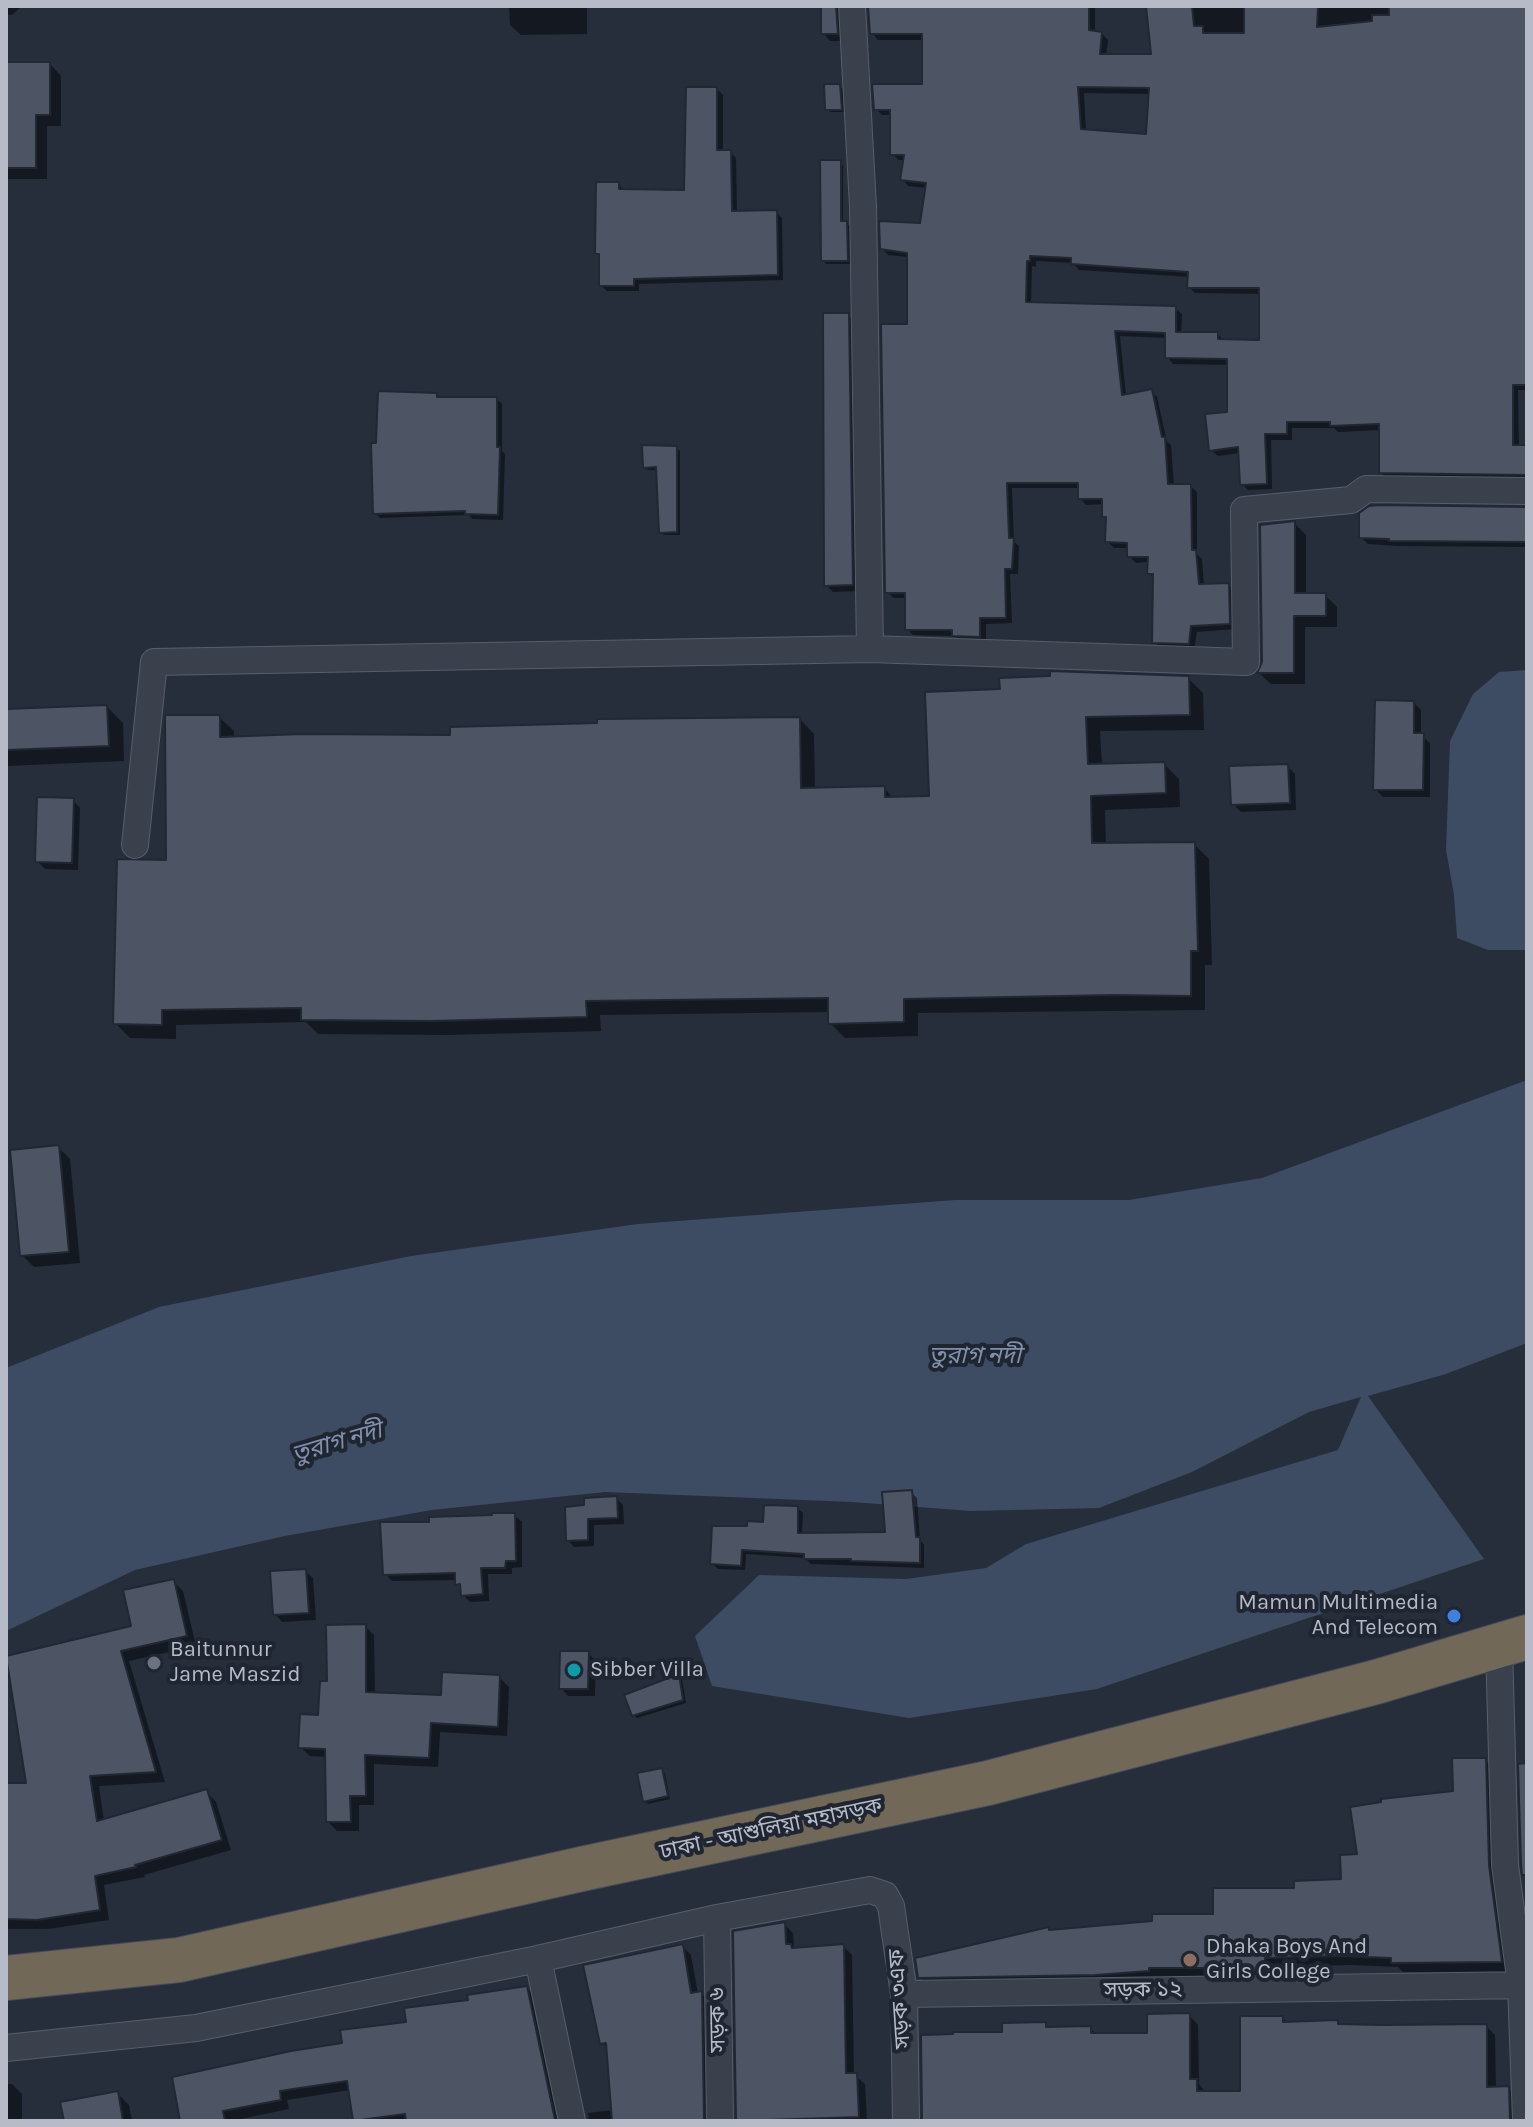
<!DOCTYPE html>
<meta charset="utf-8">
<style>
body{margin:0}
#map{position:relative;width:1533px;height:2127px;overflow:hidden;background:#262e3c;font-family:Karla,sans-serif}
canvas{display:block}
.frame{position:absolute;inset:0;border:8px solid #b6bbc7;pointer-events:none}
</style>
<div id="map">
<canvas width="1533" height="2127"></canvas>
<div class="frame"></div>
</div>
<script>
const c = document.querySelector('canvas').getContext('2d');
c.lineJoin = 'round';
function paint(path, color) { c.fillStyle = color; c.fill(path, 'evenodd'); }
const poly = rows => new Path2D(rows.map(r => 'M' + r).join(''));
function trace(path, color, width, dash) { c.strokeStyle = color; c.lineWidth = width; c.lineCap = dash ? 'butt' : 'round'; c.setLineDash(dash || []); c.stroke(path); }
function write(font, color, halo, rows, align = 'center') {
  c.font = font + ' Karla,"Noto Sans Bengali",sans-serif'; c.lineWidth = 8; c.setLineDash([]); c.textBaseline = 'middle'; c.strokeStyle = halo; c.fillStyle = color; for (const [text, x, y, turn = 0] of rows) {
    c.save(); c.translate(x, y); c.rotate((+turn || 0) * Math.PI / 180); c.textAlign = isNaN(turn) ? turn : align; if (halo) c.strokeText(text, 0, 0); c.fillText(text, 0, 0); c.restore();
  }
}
paint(poly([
 [1527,670,1527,950,1488,950,1457,938,1454,895,1446,850,1450,741,1473,694,1499,672],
 [1527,1080,1527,1343,1446,1374,1368,1396,1484,1559,1097,1689,909,1718,712,1686,695,1636,759,1575,906,1579,986,1568,1026,1544,1338,1450,1361,1397,1309,1412,1192,1472,1099,1508,971,1511,852,1502,605,1492,432,1510,285,1536,135,1570,6,1631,6,1368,159,1307,411,1256,638,1224,955,1200,1129,1200,1262,1178]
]), '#3d4b63');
paint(poly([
 [6,6,21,6,21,7,12,15,6,14],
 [509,6,587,6,587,34,521,35,510,25],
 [823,6,846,6,844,41,830,41,823,33],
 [870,6,1095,6,1095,33,1102,34,1108,40,1106,56,1153,56,1148,6,1527,6,1527,390,1518,390,1519,447,1527,447,1527,480,1387,479,1381,472,1381,430,1338,432,1334,428,1292,428,1292,440,1271,440,1272,489,1248,490,1242,484,1240,453,1218,456,1211,450,1229,413,1229,365,1173,364,1167,357,1167,338,1120,336,1126,396,1151,391,1157,397,1167,442,1171,445,1174,486,1190,486,1197,492,1197,554,1202,559,1204,586,1228,585,1235,591,1235,629,1197,632,1194,650,1160,648,1154,642,1155,579,1149,573,1149,562,1136,563,1129,556,1129,548,1114,548,1107,541,1108,519,1104,516,1104,504,1086,505,1080,498,1080,488,1012,488,1014,542,1019,546,1018,574,1010,574,1012,623,986,624,986,642,960,641,955,636,913,635,907,629,907,598,894,598,887,592,909,326,909,257,888,255,882,248,922,225,927,188,908,186,902,179,905,160,899,160,892,154,892,115,882,115,876,109,924,85,924,40,878,40,872,33],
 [1084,93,1150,94,1147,136,1086,132],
 [1036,261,1073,263,1079,270,1190,277,1189,287,1195,293,1261,294,1261,342,1224,341,1218,334,1181,334,1182,314,1175,308,1031,304,1032,266,1036,267],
 [6,64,50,64,61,76,61,126,47,126,47,179,6,179],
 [839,86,843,89,844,112,830,112,827,109],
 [717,89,723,95,723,152,730,152,736,158,737,213,776,212,782,218,783,280,639,284,639,291,607,291,601,285,601,257,597,253,618,184,625,191,686,192],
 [840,162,843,166,843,223,850,226,850,264,826,264,823,260],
 [848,315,854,322,859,591,833,592,826,585],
 [436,395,441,399,497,399,502,404,502,451,505,454,503,520,472,519,469,515,380,518,375,513],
 [676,448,680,451,680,535,664,535,661,532,658,470,648,470,645,467],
 [1527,509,1527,547,1397,546,1368,544,1361,537],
 [1294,523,1306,535,1306,595,1325,595,1337,607,1337,627,1305,627,1305,684,1271,684,1259,673,1264,662],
 [1188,678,1203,693,1204,730,1100,731,1102,766,1164,764,1179,779,1180,807,1105,810,1106,845,1194,844,1209,859,1212,965,1205,965,1205,1010,918,1013,918,1036,845,1038,830,1023,830,1012,600,1015,601,1031,447,1035,318,1034,306,1022,176,1025,176,1039,130,1038,115,1023,219,717,234,731,234,739,452,737,800,719,814,734,815,790,884,788,894,799,931,798,927,694],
 [1414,703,1421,710,1421,735,1430,743,1430,797,1383,797,1375,789],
 [107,707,123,723,124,761,6,766,6,711],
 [1287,766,1295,774,1296,810,1241,812,1233,804],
 [73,800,80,808,78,870,45,869,37,861],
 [58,1147,70,1159,80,1263,34,1267,22,1255],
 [911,1492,917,1498,920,1540,924,1545,924,1568,811,1564,805,1558,746,1554,745,1570,718,1569,712,1563,749,1528,765,1524,797,1508,803,1513,802,1535,888,1534],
 [616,1498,623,1505,624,1524,594,1525,594,1546,574,1547,568,1540,586,1507],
 [514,1515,522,1522,522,1567,512,1568,512,1574,488,1574,489,1601,470,1602,463,1595,457,1580,392,1581,385,1574,431,1524],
 [305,1571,313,1578,316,1620,282,1622,275,1614],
 [173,1581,183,1591,196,1646,129,1661,165,1782,99,1786,104,1821,206,1791,216,1802,231,1850,144,1875,145,1877,104,1885,109,1920,48,1929,6,1929,6,1785,29,1785,134,1627],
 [365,1626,374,1635,375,1694,442,1698,499,1677,509,1687,507,1736,440,1732,438,1767,374,1764,374,1805,359,1805,359,1831,337,1831,328,1822,327,1757,310,1756,300,1747,320,1717,329,1683],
 [588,1653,596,1661,595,1696,568,1696,561,1688],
 [679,1676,682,1679,686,1703,637,1718,633,1715],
 [1485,1760,1495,1770,1511,1972,1403,1972,1398,1967,1351,1965,1274,1967,1274,1981,930,1987,920,1977,1049,1929,1051,1932,1215,1916,1296,1890,1343,1881,1360,1855,1455,1792],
 [661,1770,665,1773,670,1799,648,1804,645,1801],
 [784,1924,793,1933,794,1949,843,1946,852,1955,854,2075,865,2084,867,2121,738,2121,735,1933],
 [683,1947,691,1955,698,1994,701,1993,710,2002,712,2121,589,2121,588,2113,613,2110,608,2049,602,2042],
 [527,1988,535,1997,562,2121,355,2121,350,2090,287,2100,289,2109,231,2121,182,2121,344,2045,470,2002],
 [1189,2015,1198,2025,1199,2084,1206,2093,1242,2093,1282,2018,1289,2024,1337,2023,1341,2026,1486,2026,1495,2035,1496,2089,1508,2088,1517,2098,1519,2121,924,2121,1004,2034,1046,2024,1050,2029,1090,2028,1097,2035,1149,2035],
 [6,2084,12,2084,22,2094,22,2121,6,2121],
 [117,2093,129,2105,132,2121,66,2121]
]), '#0007');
const building = poly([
 [821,6,836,6,838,34,821,34,821,6],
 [868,6,1089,6,1089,30,1102,32,1100,54,1151,54,1146,6,1192,6,1194,26,1203,26,1203,33,1244,33,1244,6,1318,6,1317,27,1372,21,1372,15,1389,15,1389,6,1527,6,1527,385,1513,385,1513,445,1527,445,1527,475,1379,473,1379,424,1330,426,1330,422,1287,422,1287,434,1265,434,1267,484,1240,485,1238,447,1209,451,1205,414,1227,412,1227,359,1165,358,1165,333,1115,331,1122,395,1152,389,1162,437,1165,437,1168,484,1191,484,1192,550,1196,550,1199,584,1229,583,1230,624,1191,626,1189,644,1152,643,1153,574,1147,574,1148,557,1127,557,1127,543,1105,542,1106,517,1102,517,1102,499,1078,499,1078,483,1007,483,1009,538,1014,538,1012,569,1005,569,1006,618,980,618,980,637,952,636,952,630,905,630,905,593,885,593,881,324,907,324,907,253,880,249,879,221,920,223,926,183,900,180,904,155,890,155,890,110,874,110,872,84,922,84,922,34,870,34,868,6],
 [1078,87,1149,88,1146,134,1081,129,1078,87],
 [1030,256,1071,258,1071,264,1188,272,1187,288,1259,288,1259,340,1218,339,1218,332,1176,332,1176,306,1026,302,1027,261,1030,261,1030,256],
 [6,62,50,62,50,115,36,115,36,168,6,168,6,62],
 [824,84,840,84,842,110,825,110,824,84],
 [686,87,717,87,717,150,731,150,732,211,777,210,778,275,634,279,634,286,599,286,599,254,595,254,596,182,619,182,619,189,684,190,686,87],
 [820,160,841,160,841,221,847,221,848,261,821,261,820,160],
 [823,313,849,313,853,585,824,586,823,313],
 [378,391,437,393,437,397,497,397,497,447,500,447,498,515,465,514,465,511,373,514,371,443,376,443,378,391],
 [642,445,677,446,677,532,659,533,656,467,643,468,642,445],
 [1379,505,1527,507,1527,542,1389,541,1389,539,1359,538,1359,513,1369,506,1379,505],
 [1295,521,1295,593,1326,593,1326,616,1294,616,1294,673,1257,673,1262,662,1260,525,1295,521],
 [1050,671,1189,676,1190,715,1086,717,1088,764,1165,762,1166,793,1091,796,1092,843,1195,842,1198,951,1191,951,1191,996,1113,995,904,999,904,1022,828,1024,828,998,586,1001,587,1017,431,1021,301,1020,301,1008,162,1010,162,1025,113,1024,117,859,166,860,165,715,220,715,220,737,303,734,450,735,450,727,597,723,597,719,800,717,801,788,885,786,885,797,929,796,925,692,1000,689,999,678,1050,676,1050,671],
 [1375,700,1414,701,1414,733,1424,733,1423,790,1373,790,1375,700],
 [107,705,109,746,6,750,6,709,107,705],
 [1288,764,1290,803,1231,805,1229,766,1288,764],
 [37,797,74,798,72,863,35,862,37,797],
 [59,1145,69,1252,20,1256,10,1150,59,1145],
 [912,1490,916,1537,920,1537,920,1563,851,1561,851,1559,804,1559,804,1554,742,1550,741,1566,710,1564,712,1526,747,1526,747,1521,763,1522,764,1505,798,1506,798,1533,885,1532,882,1492,912,1490],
 [617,1496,618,1518,588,1519,588,1540,566,1541,565,1507,584,1505,584,1498,617,1496],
 [492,1513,515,1513,516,1561,506,1561,505,1568,481,1568,483,1594,461,1596,460,1584,455,1585,455,1573,383,1575,380,1522,429,1522,429,1517,492,1515,492,1513],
 [306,1569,309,1613,273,1615,270,1571,306,1569],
 [174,1579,187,1636,121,1651,156,1772,90,1776,97,1821,207,1789,222,1840,135,1865,136,1867,95,1876,100,1910,37,1920,6,1919,6,1783,26,1783,6,1656,131,1626,123,1590,174,1579],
 [366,1624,366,1692,441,1695,442,1672,500,1675,498,1727,431,1723,429,1758,365,1755,366,1796,350,1796,351,1822,326,1822,325,1749,298,1748,300,1714,318,1715,320,1681,327,1681,326,1625,366,1624],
 [560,1651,589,1651,588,1689,559,1689,560,1651],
 [679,1674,683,1700,632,1716,624,1695,679,1674],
 [1452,1758,1486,1758,1489,1865,1502,1962,1391,1963,1391,1958,1340,1956,1265,1958,1265,1972,1213,1972,1213,1968,1149,1968,1149,1971,1095,1975,918,1978,915,1958,1049,1927,1049,1930,1152,1921,1152,1914,1213,1914,1213,1888,1294,1888,1294,1881,1341,1879,1340,1855,1357,1854,1350,1807,1381,1802,1381,1799,1453,1791,1452,1758],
 [1527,1763,1527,1875,1522,1875,1521,1864,1518,1764,1527,1763],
 [662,1768,668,1796,643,1802,637,1773,662,1768],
 [785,1922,786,1944,791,1944,792,1948,844,1944,846,2073,857,2073,859,2117,736,2121,733,1931,785,1922],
 [683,1944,691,1993,702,1991,704,2121,612,2121,606,2043,600,2044,583,1965,683,1944],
 [527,1986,555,2120,406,2121,405,2114,353,2121,347,2081,280,2091,281,2100,223,2111,225,2121,180,2121,172,2077,291,2051,342,2043,340,2030,406,2022,404,2008,468,2000,467,1995,527,1986],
 [1190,2013,1190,2079,1197,2079,1197,2091,1240,2091,1240,2016,1283,2016,1283,2022,1338,2020,1338,2024,1381,2025,1487,2024,1487,2087,1509,2086,1510,2121,922,2121,921,2035,953,2034,953,2032,1002,2032,1002,2023,1046,2022,1046,2027,1091,2026,1091,2033,1147,2033,1147,2014,1190,2013],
 [118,2091,123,2121,64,2121,60,2102,118,2091]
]);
paint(building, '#4d5565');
trace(building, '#212733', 2);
const street = poly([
 [870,649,1246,662,1244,510,1351,500,1366,489,1527,491],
 [135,845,154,662,870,649,863,206,852,6],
 [1499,1645,1505,1865,1521,1985,1526,2121],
 [717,1918,720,2121],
 [538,1959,572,2121],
 [904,1994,1527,1985],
 [6,2048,196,2028,538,1959,717,1918,870,1890,885,1895,891,1906,904,1994,906,2121]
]);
const highway = poly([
 [6,1978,179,1960,586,1868,988,1783,1376,1682,1527,1637]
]);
trace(street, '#585e6a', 28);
trace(highway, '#454b57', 46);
trace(street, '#3a404c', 26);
trace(highway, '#716858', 44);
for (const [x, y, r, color] of [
 [1454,1616,8,"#3f7fe0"],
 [154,1663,8,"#6b7280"],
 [574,1670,8,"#0f9aa8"],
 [1190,1960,8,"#8d6e63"]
]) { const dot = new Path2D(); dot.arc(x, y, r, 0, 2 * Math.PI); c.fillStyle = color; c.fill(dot); trace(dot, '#1f2531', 3); }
write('22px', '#b6bbc7', '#1f2531', [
 ["Mamun Multimedia",1438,1603,"right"],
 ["And Telecom",1438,1628,"right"],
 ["Baitunnur",170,1650],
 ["Jame Maszid",170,1675],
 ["Sibber Villa",590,1670],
 ["Dhaka Boys And",1206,1947],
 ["Girls College",1206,1972]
], 'left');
write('22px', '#b6bbc7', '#1f2531', [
 ["ঢাকা - আশুলিয়া মহাসড়ক",771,1829,-12],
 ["সড়ক ১২",1143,1990,-1],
 ["সড়ক ৩এফ",900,1999,-94],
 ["সড়ক ৬",718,2020,-91]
]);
write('italic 24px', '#8090ac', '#1f2531', [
 ["তুরাগ নদী",975,1356],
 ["তুরাগ নদী",337,1443,-16]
]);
</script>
